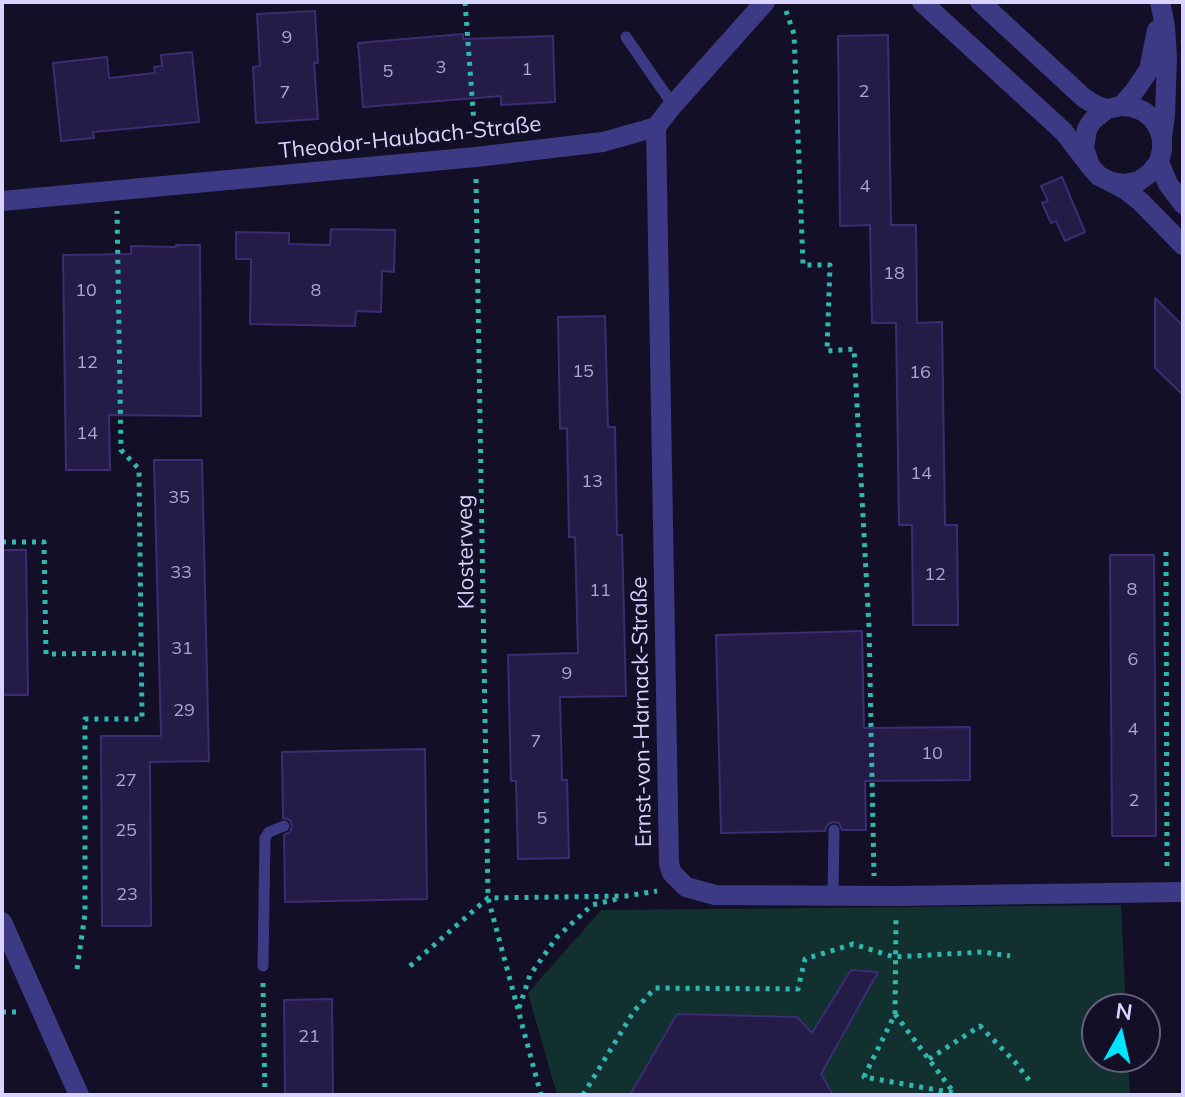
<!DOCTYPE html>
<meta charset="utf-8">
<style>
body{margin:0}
#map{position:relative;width:1185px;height:1097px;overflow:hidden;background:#130f26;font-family:Mulish,sans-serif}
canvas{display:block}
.frame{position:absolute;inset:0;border:4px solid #d9d4ff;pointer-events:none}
.north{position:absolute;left:1081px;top:993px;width:80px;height:80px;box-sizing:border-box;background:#130f26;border:2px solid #625e7d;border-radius:50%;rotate:8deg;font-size:22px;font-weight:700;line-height:32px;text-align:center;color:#d9d4ff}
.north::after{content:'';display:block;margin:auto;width:28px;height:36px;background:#00e5ff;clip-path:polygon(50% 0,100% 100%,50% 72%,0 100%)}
</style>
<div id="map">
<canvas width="1185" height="1097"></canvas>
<div class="frame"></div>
<div class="north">N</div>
</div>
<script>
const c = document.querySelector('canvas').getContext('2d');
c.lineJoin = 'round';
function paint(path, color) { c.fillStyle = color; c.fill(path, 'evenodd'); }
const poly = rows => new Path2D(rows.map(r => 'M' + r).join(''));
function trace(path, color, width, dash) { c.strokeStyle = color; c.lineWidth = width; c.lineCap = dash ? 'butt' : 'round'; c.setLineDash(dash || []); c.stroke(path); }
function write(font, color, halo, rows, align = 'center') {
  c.font = font + ' Mulish,sans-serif'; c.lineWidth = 7; c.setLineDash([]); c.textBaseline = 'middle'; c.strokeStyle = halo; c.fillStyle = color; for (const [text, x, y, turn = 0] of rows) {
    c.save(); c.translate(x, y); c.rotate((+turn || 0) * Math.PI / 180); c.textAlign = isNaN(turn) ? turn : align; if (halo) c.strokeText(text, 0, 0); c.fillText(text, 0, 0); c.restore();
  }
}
paint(poly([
 [1121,905,1126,1009,1097,1009,1097,1057,1128,1057,1130,1095,557,1095,528,993,601,910]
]), '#12302f');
const building = poly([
 [315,11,318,63,314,63,318,119,256,123,253,67,260,66,257,14,315,11],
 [463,34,463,39,553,36,555,102,501,105,501,96,363,107,358,43,463,34],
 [888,35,891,225,916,225,917,323,942,322,945,525,957,525,958,625,913,625,912,525,899,525,896,323,872,323,870,225,840,226,838,36,888,35],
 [192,52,199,122,93,132,94,138,61,141,53,63,107,57,109,78,155,73,154,67,162,66,161,55,192,52],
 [1062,177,1085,232,1065,241,1056,221,1051,223,1042,203,1048,201,1041,186,1062,177],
 [331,229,395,230,394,272,382,271,381,312,356,311,355,326,250,324,251,259,236,259,236,232,289,233,289,244,330,245,331,229],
 [176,245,200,245,201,416,109,415,110,470,66,470,63,255,131,254,131,246,176,247,176,245],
 [1155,298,1183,326,1183,395,1155,368,1155,298],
 [605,316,608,427,615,427,617,535,622,535,626,696,560,697,562,780,567,780,569,858,518,859,516,781,511,781,508,655,578,653,575,537,569,537,567,428,560,429,558,317,605,316],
 [154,460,202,460,209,761,150,762,151,926,102,926,101,736,161,736,154,460],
 [2,550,26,550,28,695,2,695,2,550],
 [1110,555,1154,555,1156,836,1112,836,1110,555],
 [862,631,864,728,970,727,970,780,865,781,866,830,842,830,839,823,833,822,827,825,825,831,721,833,716,635,862,631],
 [425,749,427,899,285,902,284,835,290,832,292,826,290,820,283,818,282,752,425,749],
 [851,970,878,972,821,1074,833,1095,630,1095,677,1014,797,1017,812,1033,851,970],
 [332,999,333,1095,285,1095,284,1000,332,999]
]);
paint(building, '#241b47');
trace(building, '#3b2d73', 2);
trace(poly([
 [465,2,475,137],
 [786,11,794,34,803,265,830,265,827,351,854,349,869,627,874,876],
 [476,179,488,898,541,1095],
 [2,542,44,542,46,654,141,653],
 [1166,552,1167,871],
 [410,966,488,898,626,896,657,891],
 [77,969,85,914,85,719,142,719,139,469,121,450,117,211],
 [263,983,265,1095],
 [519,1008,530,975,557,937,592,905,617,899],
 [2,1012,17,1012],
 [895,1014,954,1093,864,1077,895,1014,896,917],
 [929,1059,980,1026,1015,1062,1029,1080],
 [583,1095,634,1011,655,988,798,989,805,959,853,944,894,957,983,952,1010,956]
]), '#2fb8b0', 5, [4, 6]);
trace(poly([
 [626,37,673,105],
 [833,896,834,830],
 [263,966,265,838,269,832,284,826]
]), '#3d3a85', 11);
trace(poly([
 [922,2,1064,132,1090,166,1099,176,1111,182,1125,184,1139,181,1150,173,1159,162,1162,150,1162,138,1158,127,1152,118,1143,111,1132,107,1121,106,1107,109,1092,121,1087,129,1084,148,1090,166],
 [980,2,1084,98,1097,106,1107,109],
 [1160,2,1165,26,1167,58,1165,115,1162,138],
 [1121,106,1133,93,1149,70,1157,30],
 [656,127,669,864,672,873,686,887,715,895,896,896,1183,892],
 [1159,162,1168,184,1183,204],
 [1111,182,1126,190,1141,202,1183,245],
 [2,201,476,157,603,142,656,127,673,105,765,2],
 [2,922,79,1095]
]), '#3d3a85', 20);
write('18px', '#aca6d1', null, [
 ["9",287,38],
 ["3",441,68],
 ["1",527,70],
 ["5",388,72],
 ["2",864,92],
 ["7",285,93],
 ["4",865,187],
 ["18",894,274],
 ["10",86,291],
 ["8",316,291],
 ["12",87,363],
 ["15",583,372],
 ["16",920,373],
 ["14",87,434],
 ["14",921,474],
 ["13",592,482],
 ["35",179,498],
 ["33",181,573],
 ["12",935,575],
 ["8",1132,590],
 ["11",600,591],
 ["31",182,649],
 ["6",1133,660],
 ["9",567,674],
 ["29",184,711],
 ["4",1133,730],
 ["7",536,742],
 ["10",932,754],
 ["27",126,781],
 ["2",1134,801],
 ["5",542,819],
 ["25",126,831],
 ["23",127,895],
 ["21",309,1037]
]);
write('22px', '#d9d4ff', '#130f26', [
 ["Theodor-Haubach-Straße",410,138,-6],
 ["Klosterweg",466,552,-91],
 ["Ernst-von-Harnack-Straße",642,712,-91]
]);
</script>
